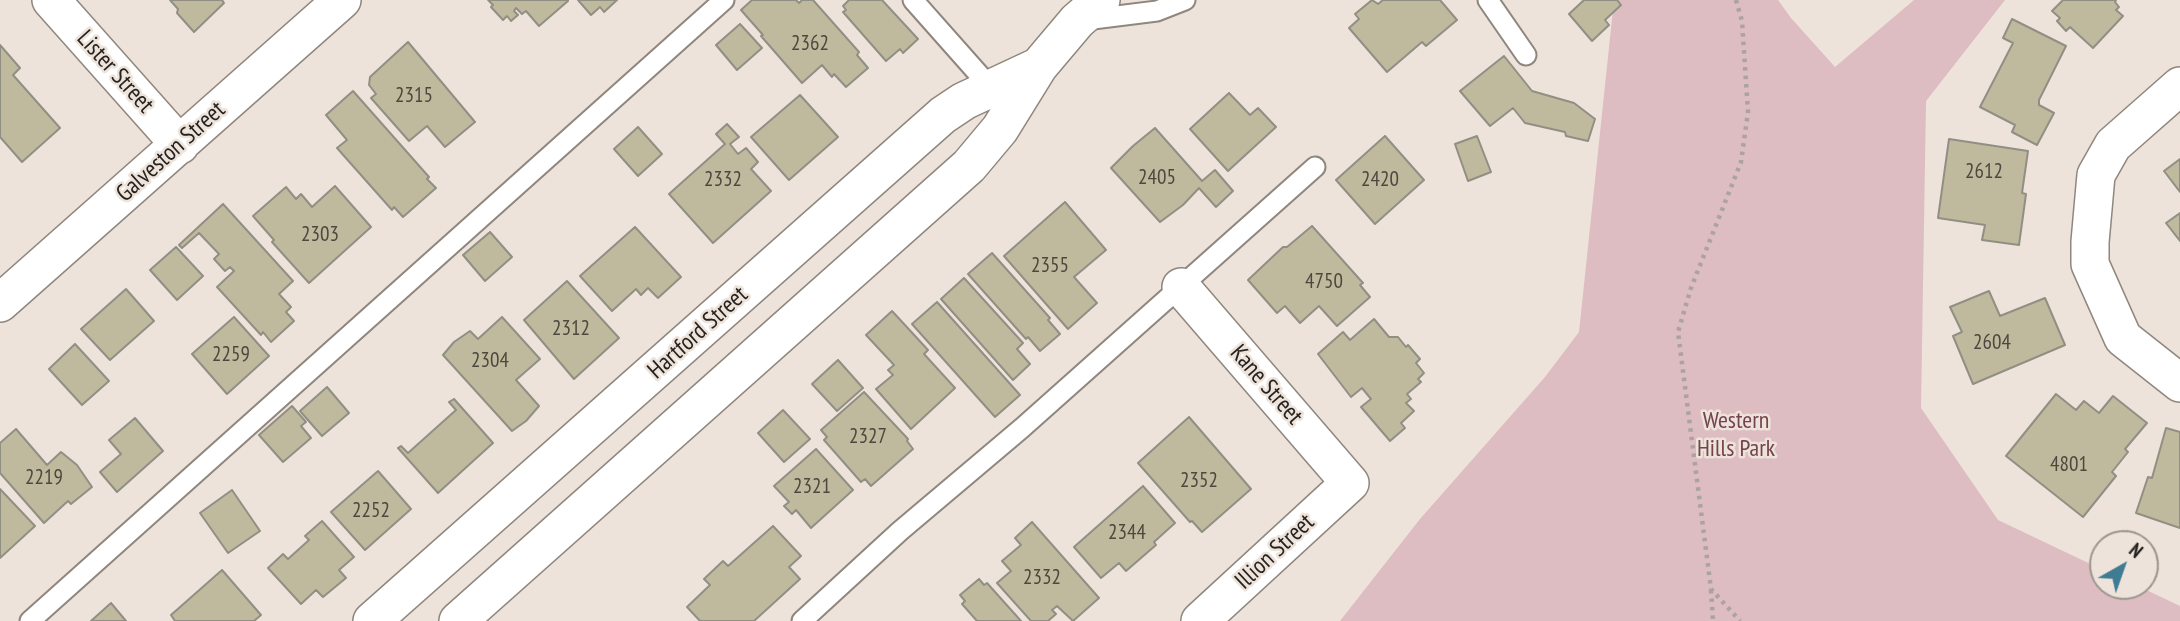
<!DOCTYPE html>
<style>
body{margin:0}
#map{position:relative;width:2180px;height:621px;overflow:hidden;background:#ede3da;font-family:"PT Sans Narrow",sans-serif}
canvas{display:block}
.north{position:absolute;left:2089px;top:530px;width:70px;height:70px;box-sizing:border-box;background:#ede3da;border:2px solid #9d968f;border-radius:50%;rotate:40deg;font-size:19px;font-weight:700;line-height:28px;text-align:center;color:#25221f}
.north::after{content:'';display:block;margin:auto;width:24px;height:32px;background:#3f7c93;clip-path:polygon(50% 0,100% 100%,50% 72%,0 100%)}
</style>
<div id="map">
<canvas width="2180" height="621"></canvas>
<div class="north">N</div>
</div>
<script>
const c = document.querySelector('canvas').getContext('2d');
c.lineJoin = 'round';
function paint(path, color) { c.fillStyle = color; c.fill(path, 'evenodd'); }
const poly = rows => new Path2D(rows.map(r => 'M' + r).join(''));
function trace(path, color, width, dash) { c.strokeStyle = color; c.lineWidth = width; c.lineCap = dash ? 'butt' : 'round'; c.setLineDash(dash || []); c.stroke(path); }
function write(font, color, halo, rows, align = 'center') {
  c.font = font + ' "PT Sans Narrow",sans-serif'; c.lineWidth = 5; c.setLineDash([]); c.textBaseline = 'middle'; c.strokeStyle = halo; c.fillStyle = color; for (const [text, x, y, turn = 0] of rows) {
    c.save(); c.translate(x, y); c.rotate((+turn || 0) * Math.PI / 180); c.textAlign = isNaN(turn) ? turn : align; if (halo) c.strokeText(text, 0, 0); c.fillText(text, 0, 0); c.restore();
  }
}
paint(poly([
 [1614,0,1778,0,1791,18,1835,67,1914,0,2005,0,1926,101,1921,408,1998,520,2103,570,2103,586,2138,586,2180,606,2180,621,1340,621,1420,519,1545,377,1579,332]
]), '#ddbcc2');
const building = poly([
 [170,0,222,0,224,3,194,32,177,13,178,9,170,0],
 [488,0,568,0,568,1,539,26,526,11,522,14,516,8,514,11,518,15,511,21,507,16,503,20,491,7,493,5,488,0],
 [578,0,617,0,604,12,600,7,591,15,578,0],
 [752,0,796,0,799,3,802,0,813,0,859,52,857,55,868,68,846,87,834,74,832,77,822,65,802,83,761,36,763,35,741,10,752,0],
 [849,0,882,0,918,39,903,53,900,49,886,61,843,12,846,10,843,6,849,0],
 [1372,0,1378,4,1383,0,1440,0,1457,20,1426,46,1422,42,1387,72,1349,28,1359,19,1355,14,1372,0],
 [1584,0,1617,0,1621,5,1605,20,1609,25,1592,41,1569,14,1584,0],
 [2063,0,2116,0,2115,2,2119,7,2116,10,2123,16,2093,48,2070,27,2066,31,2057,21,2060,18,2052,11,2063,0],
 [2012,19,2066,46,2039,100,2039,105,2054,113,2037,145,2012,132,2015,125,1980,107,2013,43,2003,38,2012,19],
 [740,24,762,48,737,70,716,45,740,24],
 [408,42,475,122,445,147,427,126,409,141,371,98,376,94,369,85,370,77,408,42],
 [0,45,20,68,13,75,60,128,22,162,0,137,0,45],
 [1504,56,1532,91,1574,103,1595,119,1588,141,1566,136,1565,132,1525,123,1513,108,1490,126,1460,91,1504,56],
 [353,91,429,177,427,179,436,188,403,217,394,207,392,210,337,148,347,140,326,115,353,91],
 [1229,93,1250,115,1258,108,1276,127,1228,171,1190,129,1229,93],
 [800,95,838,137,789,180,751,137,800,95],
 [727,124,739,137,730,144,738,154,746,148,758,162,751,169,771,191,713,243,669,194,725,144,716,134,727,124],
 [638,127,662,154,638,176,614,149,638,127],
 [1155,128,1202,181,1215,170,1233,191,1216,207,1199,188,1183,205,1160,222,1111,168,1133,146,1155,128],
 [1385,136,1424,180,1375,224,1336,180,1385,136],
 [1477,136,1491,172,1468,181,1455,144,1477,136],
 [1949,139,2028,151,2022,193,2026,194,2019,245,1982,240,1985,225,1938,218,1949,139],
 [2180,159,2180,192,2164,171,2180,159],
 [335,186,371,227,309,283,272,242,274,240,253,216,286,187,296,199,301,194,312,207,335,186],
 [1065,202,1106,250,1074,277,1097,303,1068,329,1004,256,1065,202],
 [223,204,293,281,279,294,291,307,286,312,294,321,271,342,263,332,261,335,217,287,234,271,230,267,225,271,214,259,219,254,199,233,182,248,179,245,223,204],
 [2180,213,2180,241,2166,223,2180,213],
 [1312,226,1363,283,1360,285,1370,297,1337,326,1319,306,1300,323,1285,306,1277,313,1248,280,1283,247,1287,247,1312,226],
 [635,227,681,277,658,298,648,288,641,295,636,289,612,311,580,276,635,227],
 [490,232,512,257,485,281,463,255,490,232],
 [176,247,203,276,177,300,150,270,176,247],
 [992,253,1050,318,1048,320,1060,334,1040,351,1028,337,1026,339,968,274,992,253],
 [964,278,1023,343,1017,349,1030,364,1013,380,941,299,964,278],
 [567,281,619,338,574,379,524,320,567,281],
 [126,289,154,321,110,360,81,329,126,289],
 [1989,291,2000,316,2045,298,2065,345,1973,384,1953,336,1962,332,1950,307,1989,291],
 [937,302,1020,395,995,417,912,324,937,302],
 [892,311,928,350,924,354,955,388,911,429,876,389,893,375,888,370,894,365,866,335,892,311],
 [234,317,269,356,227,394,192,354,234,317],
 [502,317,540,359,516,380,539,406,526,421,512,431,443,355,454,342,470,331,478,339,502,317],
 [1374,319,1389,337,1398,337,1406,347,1408,345,1420,359,1416,363,1424,373,1418,379,1421,382,1407,394,1411,399,1406,403,1414,411,1401,423,1405,428,1390,441,1361,407,1371,399,1362,388,1351,397,1318,354,1343,332,1350,340,1374,319],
 [75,344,109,381,82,405,49,369,75,344],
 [838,360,863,388,837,411,812,384,838,360],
 [327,387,349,413,322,436,300,411,327,387],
 [864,392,908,439,907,441,913,449,871,486,865,479,861,482,824,440,827,437,821,430,864,392],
 [2056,394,2076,410,2084,401,2099,413,2113,396,2147,423,2125,449,2128,452,2112,472,2116,476,2083,517,2006,456,2056,394],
 [454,399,493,443,438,493,398,448,401,446,408,453,456,410,449,402,454,399],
 [292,406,306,422,301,426,311,438,283,462,259,435,292,406],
 [783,410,810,439,784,462,758,433,783,410],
 [1189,417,1251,489,1202,532,1192,521,1190,522,1138,463,1189,417],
 [135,418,163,451,117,492,100,472,121,454,109,440,135,418],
 [2166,428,2180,432,2180,528,2136,513,2148,477,2152,478,2166,428],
 [16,429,47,465,61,452,77,465,92,487,71,504,68,501,44,523,0,473,0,443,16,429],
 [816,449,853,490,811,528,796,510,792,514,784,506,789,502,774,486,816,449],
 [378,471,411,509,365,550,331,512,378,471],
 [1143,486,1175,523,1154,542,1156,545,1126,571,1119,563,1101,578,1074,547,1143,486],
 [0,489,35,526,0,558,0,489],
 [232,490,260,531,228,553,200,513,232,490],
 [322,521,354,557,339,570,346,578,323,597,316,590,301,604,268,568,283,554,288,559,309,540,305,536,322,521],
 [1032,522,1099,598,1073,621,1057,606,1052,610,1056,614,1048,621,1031,621,997,583,1011,571,1002,561,1021,545,1015,538,1032,522],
 [773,526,801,556,789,567,800,579,754,621,700,621,687,607,710,585,704,579,723,561,728,566,773,526],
 [222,570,261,615,254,621,175,621,171,615,222,570],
 [979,579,984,585,987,583,1021,621,977,621,962,604,965,601,960,595,979,579],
 [111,603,126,621,91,621,111,603]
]);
paint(building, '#bfba9d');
trace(building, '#918f84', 2);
const lane = poly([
 [913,0,991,88],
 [1488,0,1526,55],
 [1085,20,1157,11,1185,0],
 [30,621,724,0],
 [802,621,900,531,1022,428,1315,167]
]);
const street = poly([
 [51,0,180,145],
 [2180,86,2113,145,2096,175,2090,242,2090,264,2123,338,2180,383],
 [1181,287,1350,483,1200,621],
 [0,303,342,0],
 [372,621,943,115,964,101,1039,66],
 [458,621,969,166,1000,129,1039,66,1077,21,1101,0]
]);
trace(lane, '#8f867e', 23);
trace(street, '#8f867e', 40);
trace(poly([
 [1736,0,1742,21,1748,112,1741,162,1691,288,1678,332,1711,589,1740,621],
 [1711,590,1713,621]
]), '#aba39c', 4.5, [3.5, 5]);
trace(lane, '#fff', 19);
trace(street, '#fff', 37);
write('21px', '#4c483e', null, [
 ["2362",810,44],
 ["2315",414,96],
 ["2612",1984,172],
 ["2405",1157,178],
 ["2332",723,180],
 ["2420",1380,180],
 ["2303",320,235],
 ["2355",1050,266],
 ["4750",1324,282],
 ["2312",571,329],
 ["2604",1992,343],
 ["2259",231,355],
 ["2304",490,361],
 ["2327",868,437],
 ["4801",2069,465],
 ["2219",44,478],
 ["2352",1199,481],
 ["2321",812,487],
 ["2252",371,511],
 ["2344",1127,533],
 ["2332",1042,578]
]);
write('24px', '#25221f', '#ede3da', [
 ["Lister Street",115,72,48],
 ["Galveston Street",171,152,-42],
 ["Hartford Street",698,333,-42],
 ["Kane Street",1266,385,49],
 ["Illion Street",1275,552,-43]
]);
write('24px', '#75434f', '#ede3da', [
 ["Western",1736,421],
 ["Hills Park",1736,449]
]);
</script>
